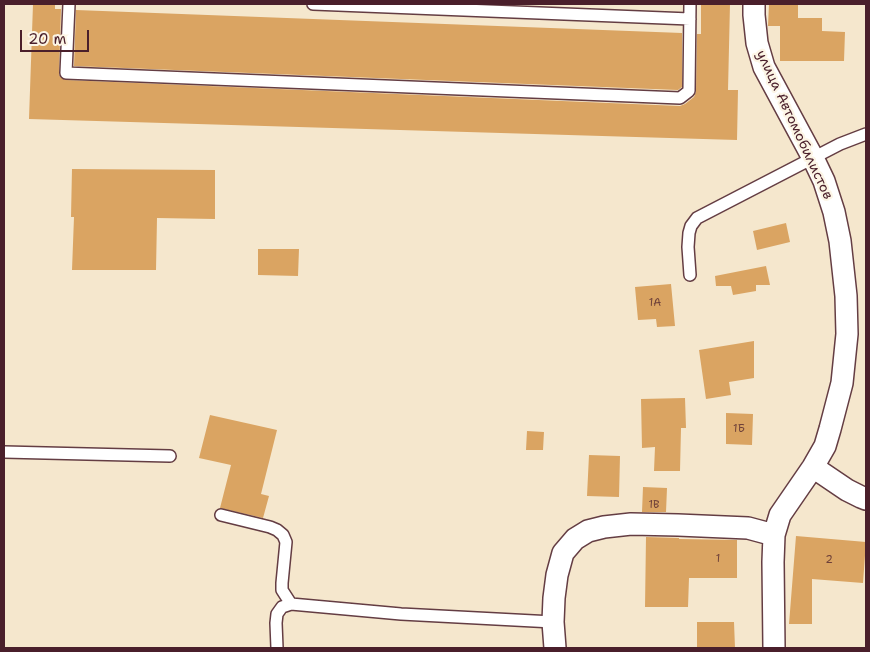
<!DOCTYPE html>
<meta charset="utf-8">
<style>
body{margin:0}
#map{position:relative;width:870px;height:652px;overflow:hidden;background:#f5e7cd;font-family:"Shantell Sans",sans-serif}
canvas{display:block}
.frame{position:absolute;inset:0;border:5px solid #4a1f2b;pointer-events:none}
.scale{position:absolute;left:20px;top:30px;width:69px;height:22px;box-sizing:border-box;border:2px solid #4a1f2b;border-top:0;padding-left:6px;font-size:15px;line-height:18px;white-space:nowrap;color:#4a1f2b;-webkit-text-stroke:4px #fcf5e5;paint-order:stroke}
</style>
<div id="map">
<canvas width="870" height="652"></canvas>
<div class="frame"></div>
<div class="scale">20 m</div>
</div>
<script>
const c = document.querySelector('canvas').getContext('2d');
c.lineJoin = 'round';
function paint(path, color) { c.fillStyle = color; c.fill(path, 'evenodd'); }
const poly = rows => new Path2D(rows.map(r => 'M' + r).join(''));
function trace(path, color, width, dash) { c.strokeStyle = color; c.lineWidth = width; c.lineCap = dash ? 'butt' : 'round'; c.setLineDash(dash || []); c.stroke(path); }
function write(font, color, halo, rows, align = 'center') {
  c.font = font + ' "Shantell Sans",sans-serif'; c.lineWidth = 4.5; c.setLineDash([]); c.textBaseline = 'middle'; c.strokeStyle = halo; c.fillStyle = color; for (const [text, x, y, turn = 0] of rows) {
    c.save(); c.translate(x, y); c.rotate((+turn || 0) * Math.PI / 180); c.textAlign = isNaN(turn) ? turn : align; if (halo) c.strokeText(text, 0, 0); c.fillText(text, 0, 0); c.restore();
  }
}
paint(poly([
 [33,4,55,4,55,9,61,9,59,73,60,77,66,80,680,106,685,104,694,97,696,92,697,34,701,34,701,4,730,4,728,90,738,90,737,140,29,119],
 [769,4,798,4,798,18,822,18,822,31,845,32,844,61,780,61,780,26,768,26],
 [76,10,682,33,682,87,678,90,74,66],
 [72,169,215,170,215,219,157,218,156,270,72,270,74,217,71,217],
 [786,223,790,242,757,250,753,231],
 [258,249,299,249,298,276,258,275],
 [766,266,770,285,756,285,756,291,733,295,731,286,716,286,715,276],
 [671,284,675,326,657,327,656,319,638,320,635,287],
 [754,341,754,378,729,382,731,395,706,399,699,350],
 [685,398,686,428,681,428,680,471,654,471,655,447,642,448,641,399],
 [726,413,753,414,752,445,726,444],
 [210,415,277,430,261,494,269,496,263,518,220,508,231,465,199,458],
 [527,431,544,432,543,450,526,450],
 [589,455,620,456,619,497,587,496],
 [643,487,667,488,666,512,642,512],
 [796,536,866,542,863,583,812,579,812,624,789,624],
 [646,537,679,538,679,539,737,540,737,578,689,578,688,607,645,607],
 [697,622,734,622,735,648,697,648]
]), '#daa462');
const service = poly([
 [69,4,66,73,680,98,689,91,690,4],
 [313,4,690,19],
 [690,275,688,247,689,233,691,226,697,218,840,144,866,134],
 [4,452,170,456],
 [221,515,270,527,277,530,283,535,286,542,282,583,282,590,291,604],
 [277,648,276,623,277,614,282,607,291,604,401,614,553,622]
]);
const minor = poly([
 [754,4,754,15,757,43,764,67,813,158,824,181,834,212,840,241,846,296,847,334,842,383,830,429,825,446,813,467,780,515,774,535,773,562,774,648],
 [813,467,847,490,861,497,866,499],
 [555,648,553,622,554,598,557,575,563,553,575,539,588,531,604,527,631,524,678,525,748,528,774,535]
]);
trace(service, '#643d43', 14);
trace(minor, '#643d43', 24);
trace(service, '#fff', 11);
trace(minor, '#fff', 21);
write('11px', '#6e4039', null, [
 ["1А",655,303],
 ["1Б",739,429],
 ["1В",654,505],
 ["1",718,559],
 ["2",829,560]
]);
write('14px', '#4a1f2b', '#fcf5e5', [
 ["улица Автомобилистов",794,125,65]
]);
</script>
